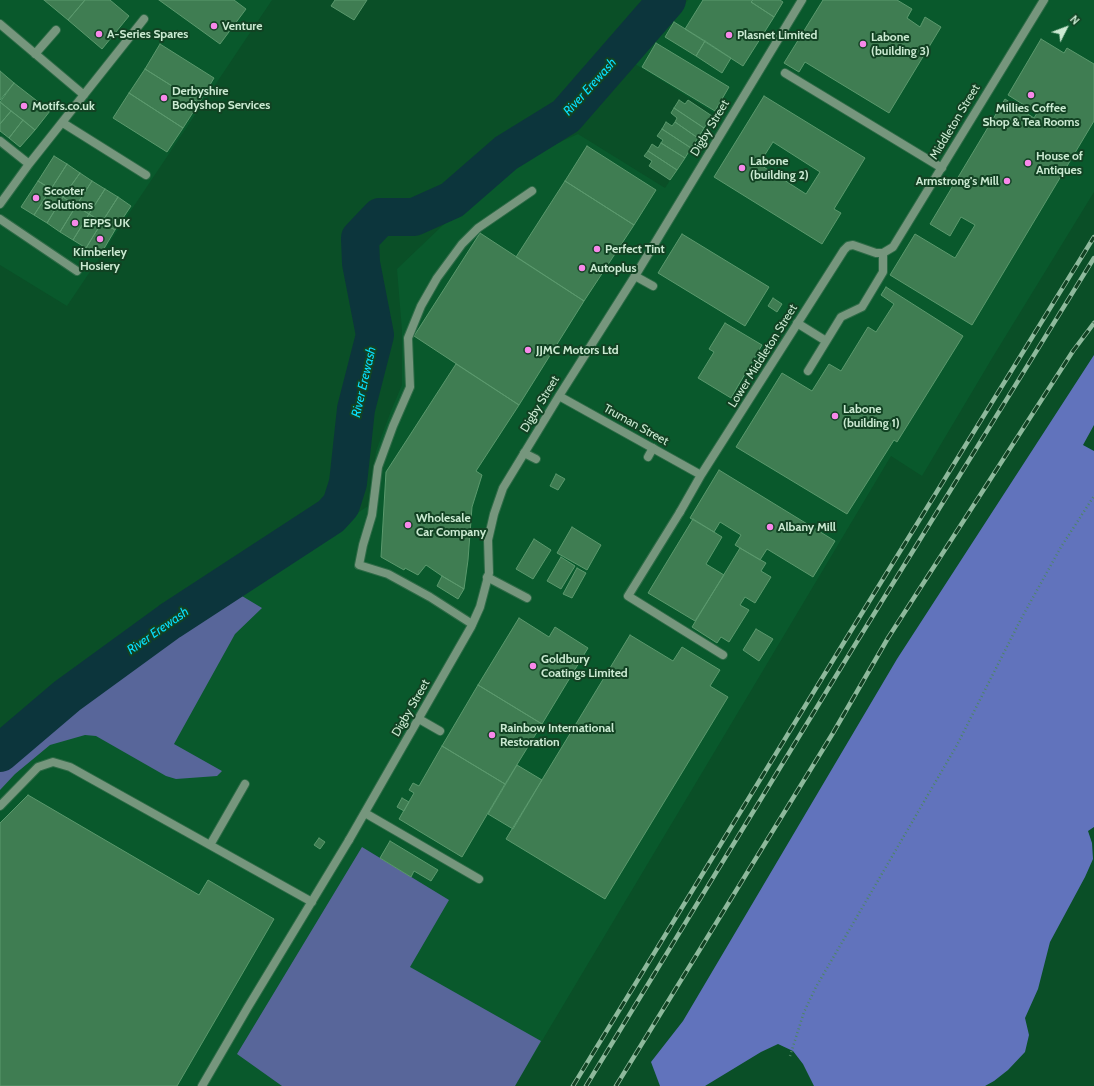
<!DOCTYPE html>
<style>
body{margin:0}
#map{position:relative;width:1094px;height:1086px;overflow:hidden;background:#0a4f27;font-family:Cabin,sans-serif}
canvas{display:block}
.north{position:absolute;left:1046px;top:8px;width:40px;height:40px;-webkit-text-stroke:3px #124223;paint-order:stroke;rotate:48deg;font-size:11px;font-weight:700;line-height:16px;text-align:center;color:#cbead2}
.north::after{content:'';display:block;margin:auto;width:14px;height:18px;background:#cbead2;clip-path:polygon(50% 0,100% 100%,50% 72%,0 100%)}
</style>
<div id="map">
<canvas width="1094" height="1086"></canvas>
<div class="north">N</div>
</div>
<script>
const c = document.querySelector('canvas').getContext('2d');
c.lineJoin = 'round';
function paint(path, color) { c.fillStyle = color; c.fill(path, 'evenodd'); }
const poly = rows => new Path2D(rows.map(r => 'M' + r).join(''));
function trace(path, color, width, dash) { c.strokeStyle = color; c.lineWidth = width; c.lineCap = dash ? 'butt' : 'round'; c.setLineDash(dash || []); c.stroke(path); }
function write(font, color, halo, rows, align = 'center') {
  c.font = font + ' Cabin,sans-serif'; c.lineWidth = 4; c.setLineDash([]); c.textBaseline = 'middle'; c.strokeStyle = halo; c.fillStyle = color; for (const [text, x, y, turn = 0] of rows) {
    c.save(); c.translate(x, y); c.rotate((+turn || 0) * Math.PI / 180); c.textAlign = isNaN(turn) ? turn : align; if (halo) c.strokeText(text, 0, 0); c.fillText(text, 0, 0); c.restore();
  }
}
paint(poly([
 [0,0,272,0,67,306,0,265],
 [688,0,1094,0,1094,192,994,355,922,476,891,456,515,1086,0,1086,0,766,54,721,154,648,368,506,376,451,391,411,402,385,402,331,397,269,462,207,538,152,578,134,665,188,714,113,635,64]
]), '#09592c');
paint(poly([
 [237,593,262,608,235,634,174,744,222,771,217,776,176,779,166,776,96,736,85,735,50,745,15,774,0,790,0,766,54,721,154,648],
 [362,847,449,900,410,967,541,1041,515,1086,282,1086,237,1054]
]), '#58669a');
paint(poly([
 [1094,355,1094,425,1083,445,1094,451,1094,827,1088,831,1092,843,1093,859,1085,877,1050,942,1038,989,1025,1018,1029,1035,1025,1052,1008,1070,994,1081,985,1086,814,1086,803,1064,793,1051,778,1044,761,1052,705,1086,660,1086,651,1062,683,1021,897,659]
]), '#6173bc');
trace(poly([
 [0,753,67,696,170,621,331,516,341,505,348,483,356,409,375,335,361,263,360,238,380,217,414,217,452,200,506,153,566,116,667,0]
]), '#0c353c', 38);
const building = poly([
 [44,0,85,0,68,20,44,0],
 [85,0,110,0,129,16,102,49,68,20,85,0],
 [159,0,234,0,246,9,220,44,159,0],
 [335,0,367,0,354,20,331,6,335,0],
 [703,0,753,0,751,2,774,17,743,66,685,29,703,0],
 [753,0,780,0,783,2,774,17,751,2,753,0],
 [823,0,897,0,912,9,907,18,920,27,925,17,941,27,889,113,805,62,799,72,784,63,823,0],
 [674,22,705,41,696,56,665,37,674,22],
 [1041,39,1064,53,1067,48,1094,64,1094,121,972,325,890,275,915,234,955,258,975,225,961,217,950,236,930,224,1005,99,1034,118,1037,113,1008,95,1041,39],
 [705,41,731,58,722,73,696,56,705,41],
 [656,43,729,87,715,111,642,67,656,43],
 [160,44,214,78,199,103,145,69,160,44],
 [145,69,199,103,183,128,129,93,145,69],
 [0,71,14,83,0,100,0,71],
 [14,83,50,111,35,130,0,102,14,83],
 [129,93,183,128,167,152,113,118,129,93],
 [764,96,865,158,834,209,841,213,822,244,714,177,764,96],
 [773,142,820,172,806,194,759,164,773,142],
 [679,100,685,104,688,100,712,116,704,128,674,108,679,100],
 [0,102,11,111,0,124,0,102],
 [674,108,704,128,698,138,675,122,677,118,671,113,674,108],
 [11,111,23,120,9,138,0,131,0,124,11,111],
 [23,120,35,130,20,147,9,138,23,120],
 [666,122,672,126,675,122,698,138,691,148,662,129,666,122],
 [662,129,691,148,685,158,661,143,663,140,657,136,662,129],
 [661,143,685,158,677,170,648,151,652,144,658,148,661,143],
 [587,146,656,190,634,225,565,181,587,146],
 [648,151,677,170,670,180,649,166,652,161,644,156,648,151],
 [54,156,67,164,51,189,38,181,54,156],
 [67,164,80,173,63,197,51,189,67,164],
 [80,173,92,181,76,206,63,197,80,173],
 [38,181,51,189,34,215,21,207,38,181],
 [92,181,105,189,89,214,76,206,92,181],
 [565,181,634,225,584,301,516,257,565,181],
 [51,189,63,197,47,223,34,215,51,189],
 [105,189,118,197,102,222,89,214,105,189],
 [63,197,76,206,60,232,47,223,63,197],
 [118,197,131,206,115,230,102,222,118,197],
 [76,206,89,214,73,240,60,232,76,206],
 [89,214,102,222,86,248,73,240,89,214],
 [102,222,115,230,99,257,86,248,102,222],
 [480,233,584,301,519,405,414,336,480,233],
 [682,234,769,287,745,326,658,273,682,234],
 [886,287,963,336,897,442,894,440,847,514,736,447,782,373,812,391,829,364,841,371,868,327,876,332,894,304,881,295,886,287],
 [773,298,782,304,777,312,768,306,773,298],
 [725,323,762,345,731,398,698,378,714,352,709,349,725,323],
 [456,364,519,405,476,471,482,475,472,507,468,560,464,589,442,576,426,565,418,575,405,568,404,570,381,557,386,472,456,364],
 [719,470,835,541,813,577,767,549,760,560,735,545,741,535,720,522,714,532,690,518,719,470],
 [556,474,565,479,558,490,550,486,556,474],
 [693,519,722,537,706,564,724,575,695,621,648,593,693,519],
 [572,527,601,545,587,570,557,553,572,527],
 [534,539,551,550,533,579,516,569,534,539],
 [740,548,766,563,761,571,771,577,755,603,745,597,740,605,749,610,729,642,721,637,717,643,692,627,740,548],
 [561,557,575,566,561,589,547,581,561,557],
 [577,568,586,573,572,598,563,594,577,568],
 [442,576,464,589,458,599,437,586,442,576],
 [519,618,549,637,555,627,588,648,542,724,478,685,519,618],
 [756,629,773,639,759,661,743,650,756,629],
 [630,635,673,661,682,647,720,670,710,686,728,697,605,899,506,839,630,635],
 [478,685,542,724,505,784,442,746,478,685],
 [442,746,505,784,462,857,399,819,414,793,409,790,413,783,419,786,442,746],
 [517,765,542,780,513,829,488,814,517,765],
 [28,795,199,895,208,880,274,919,177,1086,0,1086,0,823,28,795],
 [402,798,409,802,404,811,397,807,402,798],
 [319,838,325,842,320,849,314,845,319,838],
 [390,841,438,870,431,881,414,871,411,877,380,858,390,841]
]);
paint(building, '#3f7d52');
trace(building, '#5b996d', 1);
const lane = poly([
 [0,24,84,95],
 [35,54,56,30],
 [785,73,942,168],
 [63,123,146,175],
 [0,141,29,164],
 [0,204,29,164,144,19],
 [0,219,77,271],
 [635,276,653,286],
 [797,323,826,341],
 [808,371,841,317,862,307,883,272,883,253],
 [524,453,536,459],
 [648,457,653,448],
 [680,512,628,596,723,655],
 [487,577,527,598],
 [472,624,430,597,388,574,359,565,363,545,372,515,378,467,393,426,410,387,408,338,421,306,437,278,462,244,478,228,532,191],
 [419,719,440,731],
 [0,806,38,767,53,762,70,767,312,902],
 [365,813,479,879],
 [210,845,245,784],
 [202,1086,248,1007,349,840]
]);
const street = poly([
 [559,396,701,475],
 [680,512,701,475,844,250,848,246,853,245,876,253,883,253,893,247,1044,0],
 [349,840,471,627,480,607,489,573,488,540,494,514,503,488,559,396,635,276,802,0]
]);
trace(lane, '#2d6b46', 10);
trace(street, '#2d6b46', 10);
trace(poly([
 [790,1056,804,1012,816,987,957,745,1021,619,1061,547,1094,496]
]), '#4d8562', 2.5, [1, 3]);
trace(lane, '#76967d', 8);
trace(street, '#76967d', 8);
const rail = poly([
 [573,1086,846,639,1094,237],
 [586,1086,853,648,1094,258],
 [616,1086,833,733,888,638,1073,351,1094,323]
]);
trace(rail, '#8eb99c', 4.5);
trace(rail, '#124223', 3, [9]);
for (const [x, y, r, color] of [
 [214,26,4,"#f888ea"],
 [99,34,4,"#f888ea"],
 [729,35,4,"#f888ea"],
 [863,44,4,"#f888ea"],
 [1031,95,4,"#f888ea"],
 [164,98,4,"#f888ea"],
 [24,106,4,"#f888ea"],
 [1028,163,4,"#f888ea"],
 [742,168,4,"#f888ea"],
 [1007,181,4,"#f888ea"],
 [36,198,4,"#f888ea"],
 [75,223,4,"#f888ea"],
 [100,239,4,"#f888ea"],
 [597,249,4,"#f888ea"],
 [582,268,4,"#f888ea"],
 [528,350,4,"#f888ea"],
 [835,416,4,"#f888ea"],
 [408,525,4,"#f888ea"],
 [770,527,4,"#f888ea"],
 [533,666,4,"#f888ea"],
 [492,735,4,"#f888ea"]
]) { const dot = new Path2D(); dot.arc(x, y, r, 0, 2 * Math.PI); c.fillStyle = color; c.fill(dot); trace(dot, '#124223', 1.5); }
write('bold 12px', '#cbead2', '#124223', [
 ["Venture",222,26],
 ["A-Series Spares",107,34],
 ["Plasnet Limited",737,35],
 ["Labone",871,37],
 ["(building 3)",871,51],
 ["Derbyshire",172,91],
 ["Bodyshop Services",172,105],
 ["Motifs.co.uk",32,106],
 ["Millies Coffee",1031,108,"center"],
 ["Shop & Tea Rooms",1031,122,"center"],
 ["House of",1036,156],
 ["Antiques",1036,170],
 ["Labone",750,161],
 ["(building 2)",750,175],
 ["Armstrong's Mill",999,181,"right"],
 ["Scooter",44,191],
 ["Solutions",44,205],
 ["EPPS UK",83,223],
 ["Perfect Tint",605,249],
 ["Kimberley",100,252,"center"],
 ["Hosiery",100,266,"center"],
 ["Autoplus",590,268],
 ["JJMC Motors Ltd",536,350],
 ["Labone",843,409],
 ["(building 1)",843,423],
 ["Wholesale",416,518],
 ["Car Company",416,532],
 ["Albany Mill",778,527],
 ["Goldbury",541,659],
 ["Coatings Limited",541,673],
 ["Rainbow International",500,728],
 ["Restoration",500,742]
], 'left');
write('12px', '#cbead2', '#124223', [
 ["Middleton Street",955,122,-59],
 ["Digby Street",710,128,-59],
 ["Lower Middleton Street",763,356,-58],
 ["Digby Street",540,404,-59],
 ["Truman Street",636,425,29],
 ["Digby Street",411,708,-60]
]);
write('italic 13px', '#08dffd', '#124223', [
 ["River Erewash",590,87,-48],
 ["River Erewash",364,382,-77],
 ["River Erewash",158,631,-35]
]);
</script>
